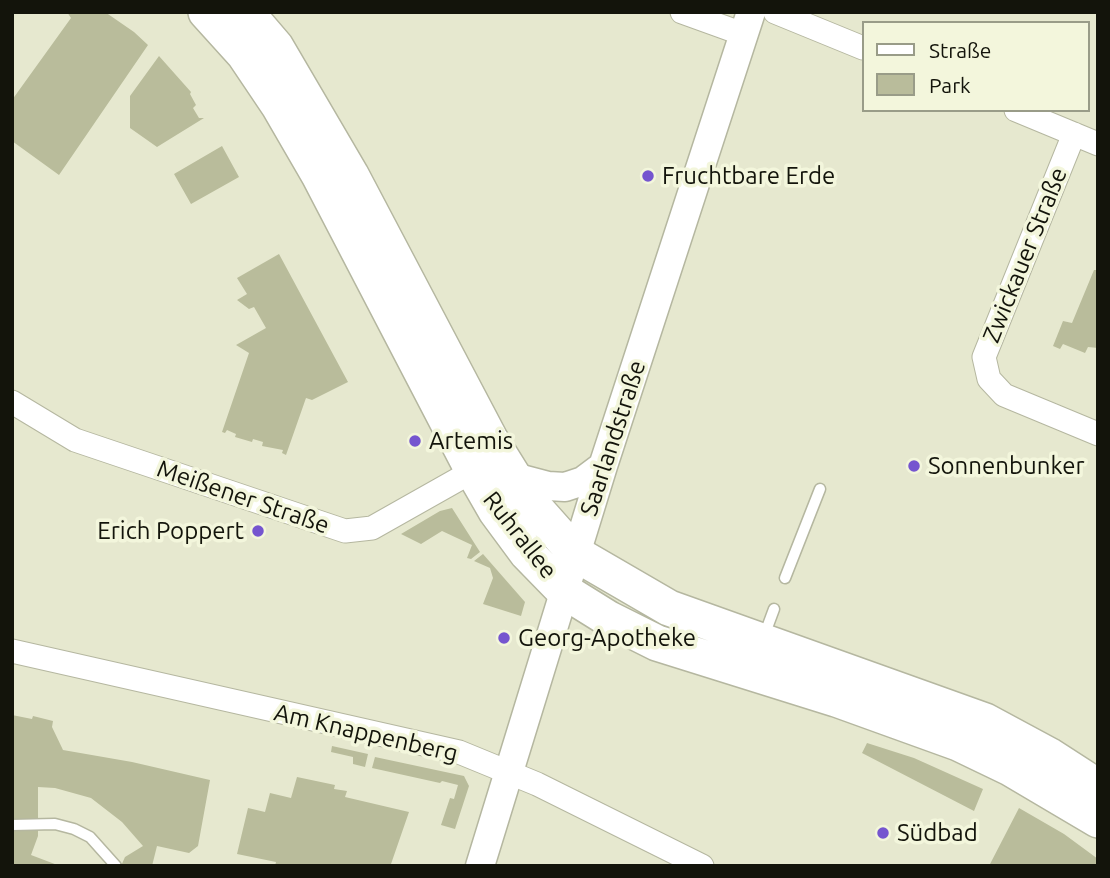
<!DOCTYPE html>
<meta charset="utf-8">
<style>
body{margin:0}
#map{position:relative;width:1110px;height:878px;overflow:hidden;background:#e6e8cf;font-family:Ubuntu,sans-serif}
canvas{display:block}
.frame{position:absolute;inset:0;border:14px solid #13140b;pointer-events:none}
.legend{position:absolute;left:862px;top:21px;width:228px;height:91px;box-sizing:border-box;background:#f3f6dc;border:2px solid #999c88;margin:0;padding:9px 12px;list-style:none;font-size:21px;color:#13140b}
.legend li{display:flex;align-items:center;gap:14px;height:35px}
.legend b{width:35px;border:2px solid #999c88}
</style>
<div id="map">
<canvas width="1110" height="878"></canvas>
<div class="frame"></div>
<ul class="legend">
<li><b style="height:9px;background:#fff"></b>Straße</li>
<li><b style="height:19px;background:#b9bc9b"></b>Park</li>
</ul>
</div>
<script>
const c = document.querySelector('canvas').getContext('2d');
c.lineJoin = 'round';
function paint(path, color) { c.fillStyle = color; c.fill(path, 'evenodd'); }
const poly = rows => new Path2D(rows.map(r => 'M' + r).join(''));
function trace(path, color, width, dash) { c.strokeStyle = color; c.lineWidth = width; c.lineCap = dash ? 'butt' : 'round'; c.setLineDash(dash || []); c.stroke(path); }
function write(font, color, halo, rows, align = 'center') {
  c.font = font + ' Ubuntu,sans-serif'; c.lineWidth = 7; c.setLineDash([]); c.textBaseline = 'middle'; c.strokeStyle = halo; c.fillStyle = color; for (const [text, x, y, turn = 0] of rows) {
    c.save(); c.translate(x, y); c.rotate((+turn || 0) * Math.PI / 180); c.textAlign = isNaN(turn) ? turn : align; if (halo) c.strokeText(text, 0, 0); c.fillText(text, 0, 0); c.restore();
  }
}
paint(poly([
 [67,12,105,12,134,32,148,45,59,175,12,141,12,100,71,18],
 [159,56,191,92,190,94,196,105,193,108,199,118,204,118,157,147,130,128,130,96],
 [222,146,239,177,191,204,174,174],
 [279,254,348,382,312,400,306,398,286,455,282,453,283,450,262,446,263,442,253,439,252,442,235,437,236,434,227,430,225,433,222,432,249,353,236,345,266,328,254,307,249,309,237,300,247,294,237,278],
 [1094,270,1098,270,1098,348,1088,347,1085,353,1063,344,1060,349,1053,346,1063,321,1072,323],
 [452,508,480,552,471,559,467,558,472,545,442,531,421,544,401,534,440,511],
 [483,554,525,602,521,616,483,604,493,578,490,568,474,561],
 [12,715,32,719,33,716,53,721,52,727,63,750,132,762,210,780,198,846,189,853,157,846,152,866,121,866,125,857,143,846,122,822,91,798,55,788,38,787,38,836,31,855,60,866,12,866],
 [867,743,914,758,983,789,974,811,862,753],
 [332,746,368,754,365,767,353,764,353,757,331,752],
 [375,757,464,776,469,786,455,829,441,825,450,798,454,799,458,785,442,781,440,783,372,768],
 [297,777,335,785,334,789,347,791,345,797,409,812,391,864,275,866,276,862,237,854,248,808,265,812,270,793,291,798],
 [1019,808,1064,834,1098,859,1098,866,989,866]
]), '#b9bc9b');
const service = poly([
 [785,578,820,489],
 [764,636,774,609],
 [12,825,55,824,74,829,90,837,116,866]
]);
const minor = poly([
 [682,12,743,34],
 [775,12,863,48],
 [1016,110,1098,144],
 [1074,134,984,357,989,379,1004,395,1098,434],
 [12,402,75,440,345,531,372,528,473,471],
 [12,651,459,752,537,784,702,866]
]);
const tertiary = poly([
 [514,477,548,486,565,487,583,481,603,466],
 [480,866,603,466,751,12]
]);
const primary = poly([
 [206,12,244,54,279,106,319,175,473,471,496,511,527,553,564,591,609,619,657,643,836,699,958,743,1010,768,1098,820],
 [246,12,276,47,351,175,490,439,528,500,576,554,669,608,985,721,1050,756,1098,787]
]);
trace(service, '#b5b7a0', 13);
trace(minor, '#b5b7a0', 25);
trace(tertiary, '#b5b7a0', 31);
trace(primary, '#b5b7a0', 38);
trace(service, '#fff', 10);
trace(minor, '#fff', 23);
trace(tertiary, '#fff', 28);
trace(primary, '#fff', 35);
for (const [x, y, r, color] of [
 [648,176,7,"#7555cf"],
 [415,441,7,"#7555cf"],
 [914,466,7,"#7555cf"],
 [258,531,7,"#7555cf"],
 [504,638,7,"#7555cf"],
 [883,833,7,"#7555cf"]
]) { const dot = new Path2D(); dot.arc(x, y, r, 0, 2 * Math.PI); c.fillStyle = color; c.fill(dot); trace(dot, '#f3f6dc', 2.5); }
write('24px', '#13140b', '#f3f6dc', [
 ["Fruchtbare Erde",662,176],
 ["Artemis",429,441],
 ["Sonnenbunker",928,466],
 ["Erich Poppert",244,531,"right"],
 ["Georg-Apotheke",518,638],
 ["Südbad",897,833]
], 'left');
write('24px', '#13140b', '#f3f6dc', [
 ["Zwickauer Straße",1025,255,-68],
 ["Saarlandstraße",613,438,-72],
 ["Meißener Straße",243,497,19],
 ["Ruhrallee",520,535,52],
 ["Am Knappenberg",366,733,13]
]);
</script>
